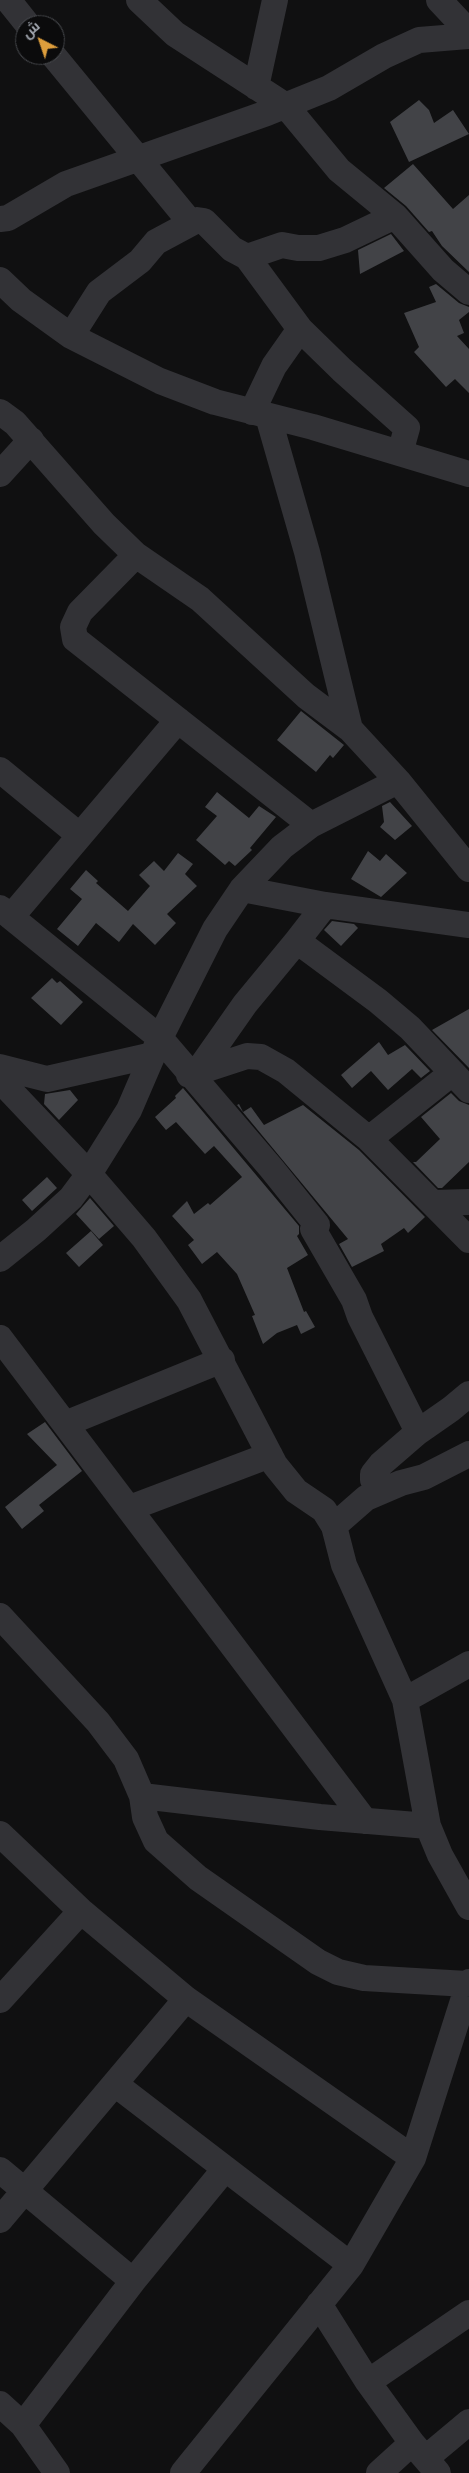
<!DOCTYPE html>
<meta charset="utf-8">
<style>
body{margin:0}
#map{position:relative;width:469px;height:2473px;overflow:hidden;background:#101011;font-family:Barlow,Cairo,sans-serif}
canvas{display:block}
.north{position:absolute;left:15px;top:15px;width:50px;height:50px;box-sizing:border-box;background:#0b0b0c;border:1px solid #484a4e;border-radius:50%;rotate:319deg;font-size:14px;font-weight:700;line-height:20px;text-align:center;color:#a3a8b1}
.north::after{content:'';display:block;margin:auto;width:18px;height:22px;background:#de9e3c;clip-path:polygon(50% 0,100% 100%,50% 72%,0 100%)}
</style>
<div id="map">
<canvas width="469" height="2473"></canvas>
<div class="north">ش</div>
</div>
<script>
const c = document.querySelector('canvas').getContext('2d');
c.lineJoin = 'round';
function paint(path, color) { c.fillStyle = color; c.fill(path, 'evenodd'); }
const poly = rows => new Path2D(rows.map(r => 'M' + r).join(''));
function trace(path, color, width, dash) { c.strokeStyle = color; c.lineWidth = width; c.lineCap = dash ? 'butt' : 'round'; c.setLineDash(dash || []); c.stroke(path); }
paint(poly([
 [419,100,429,110,434,123,453,110,469,134,409,162,390,122],
 [413,164,453,209,469,195,469,272,442,246,432,231,429,232,406,206,384,188],
 [391,234,404,251,360,274,358,250],
 [436,284,459,303,469,307,469,312,459,320,464,333,457,336,469,349,469,393,455,379,446,387,414,352,419,347,404,313,436,302,429,287],
 [301,711,344,745,333,758,330,755,316,772,277,740],
 [217,792,249,818,259,806,276,817,250,848,252,850,235,866,229,861,225,865,196,840,217,816,205,807],
 [390,802,412,826,395,840,380,827,384,822,382,806],
 [368,851,380,861,386,854,407,873,381,897,351,879],
 [178,853,193,864,185,874,197,886,167,914,176,923,155,945,133,924,119,942,96,923,78,946,57,929,82,899,70,889,86,870,98,881,96,883,128,911,150,886,139,875,154,861,164,871],
 [332,921,354,924,358,928,341,946,324,930],
 [52,978,57,983,60,981,83,1002,61,1025,31,998],
 [469,1009,469,1068,432,1030],
 [379,1042,388,1055,405,1045,430,1071,421,1078,412,1069,388,1090,371,1071,352,1088,341,1075],
 [183,1088,299,1226,299,1234,297,1236,308,1255,287,1268,304,1312,306,1311,315,1327,301,1334,297,1325,277,1333,263,1344,252,1316,255,1315,237,1274,217,1252,202,1264,188,1245,194,1240,172,1216,187,1201,194,1214,208,1203,210,1205,242,1177,214,1146,205,1154,176,1122,166,1130,155,1117,176,1098,175,1096],
 [70,1090,78,1100,59,1120,44,1104,45,1094],
 [451,1093,459,1101,469,1105,469,1162,442,1188,438,1188,413,1162,416,1162,440,1139,421,1117],
 [239,1104,243,1112,251,1107,264,1125,303,1105,359,1150,425,1217,408,1233,404,1228,381,1244,384,1251,352,1267,339,1244,348,1239,237,1105],
 [47,1177,57,1188,32,1211,22,1200],
 [90,1198,114,1226,99,1239,76,1214],
 [91,1231,103,1245,79,1267,66,1253],
 [45,1422,82,1471,39,1505,44,1511,22,1529,5,1507,57,1465,27,1434]
]), '#424347');
trace(poly([
 [8,0,28,25],
 [139,0,175,34,286,106,339,170,395,216,443,270,469,292],
 [439,0,469,32],
 [53,55,191,223],
 [256,87,275,0],
 [0,219,8,218,66,184,267,113,329,88,384,56,419,40,469,36],
 [247,257,300,329,342,370,407,428,400,453],
 [0,280,21,300,71,336,160,381,215,402,313,427,469,474],
 [71,336,99,292,140,261,156,242,197,220,204,221,232,249,247,257,282,245,298,248,319,248,345,240,395,216],
 [0,412,15,423,104,524,136,555,200,599,306,696,350,729,398,781,469,869],
 [252,412,274,366,300,329],
 [268,416,307,552,350,729],
 [0,474,31,440],
 [136,555,80,612,73,627,75,639,311,825],
 [0,770,79,835],
 [242,889,325,905,469,925],
 [325,905,297,941,378,1001,410,1028,469,1090],
 [0,908,160,1038,272,1169,317,1225,313,1229,354,1300,360,1317,418,1432],
 [11,917,178,720],
 [0,1067,47,1079,153,1055],
 [198,1071,245,1004,297,941],
 [189,1075,247,1056,261,1057,286,1071,369,1139,469,1240],
 [0,1080,89,1174,144,1238,189,1300,275,1465,296,1491,324,1510,334,1526,344,1565,405,1700,428,1826,440,1855,469,1907],
 [369,1139,452,1073],
 [434,1203,469,1202],
 [0,1259,36,1230,71,1198,89,1174,129,1110,160,1038,215,929,242,889,282,847,311,825,398,781],
 [0,1338,365,1821],
 [65,1424,222,1360],
 [379,1491,373,1480,373,1474,381,1464,418,1432,451,1409,469,1394],
 [130,1508,270,1455],
 [334,1526,366,1498,401,1483,424,1477,469,1454],
 [0,1616,98,1722,126,1759,142,1796,145,1817,156,1841,198,1878,318,1962,338,1972,364,1978,467,1984],
 [405,1700,469,1664],
 [142,1796,320,1817,428,1826],
 [0,1834,81,1911,186,1999,413,2158],
 [0,2000,81,1911],
 [115,2084,351,2265],
 [0,2170,133,2281],
 [0,2220,186,1999],
 [319,2304,368,2382,412,2443,438,2473],
 [368,2382,469,2313],
 [0,2404,23,2425,57,2473],
 [23,2425,133,2281,224,2170],
 [426,2458,469,2422],
 [183,2473,351,2265,413,2158,469,1982],
 [379,2473,412,2443]
]), '#323236', 26);
</script>
